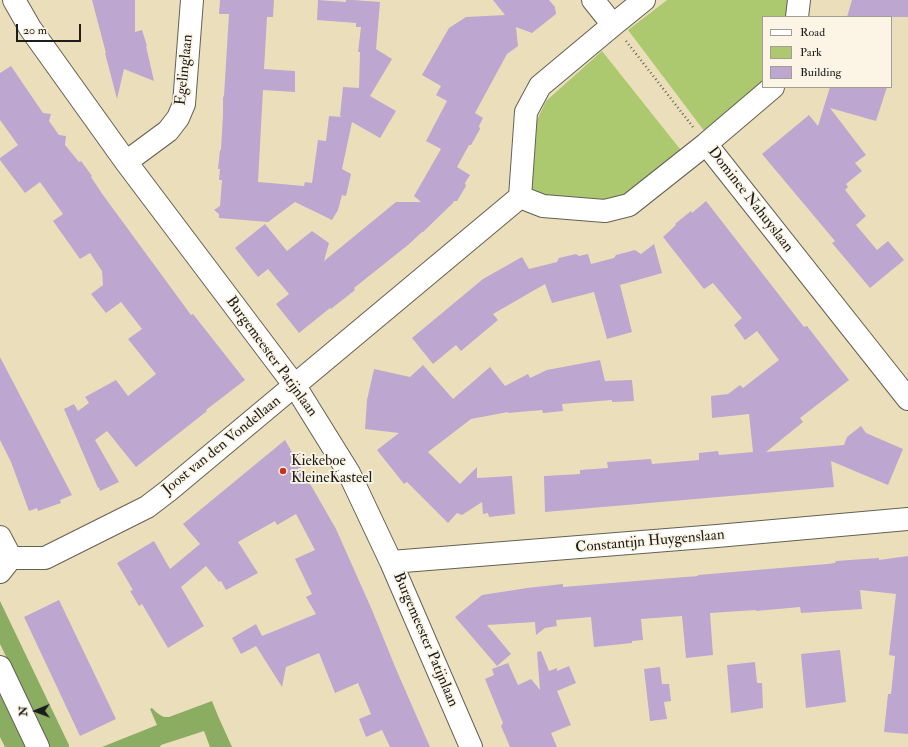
<!DOCTYPE html>
<style>
body{margin:0}
#map{position:relative;width:908px;height:747px;overflow:hidden;background:#ebdfbb;font-family:"IM FELL Double Pica",serif}
canvas{display:block}
.legend{position:absolute;left:762px;top:16px;width:130px;height:72px;box-sizing:border-box;background:#fcf5e5;border:1px solid #a29e95;margin:0;padding:5px 7px;list-style:none;font-size:12px;color:#1c1c1c}
.legend li{display:flex;align-items:center;gap:8px;height:20px}
.legend b{width:20px;border:1px solid #a29e95}
.north{position:absolute;left:16px;top:691px;width:40px;height:40px;-webkit-text-stroke:3px #fcf5e5;paint-order:stroke;rotate:269deg;font-size:11px;font-weight:700;line-height:16px;text-align:center;color:#1c1c1c}
.north::after{content:'';display:block;margin:auto;width:14px;height:18px;background:#1c1c1c;clip-path:polygon(50% 0,100% 100%,50% 72%,0 100%)}
.scale{position:absolute;left:16px;top:24px;width:65px;height:18px;box-sizing:border-box;border:2px solid #1c1c1c;border-top:0;padding-left:5px;font-size:12px;line-height:14px;white-space:nowrap;color:#1c1c1c;-webkit-text-stroke:3px #fcf5e5;paint-order:stroke}
</style>
<div id="map">
<canvas width="908" height="747"></canvas>
<ul class="legend">
<li><b style="height:5px;background:#fff"></b>Road</li>
<li><b style="height:11px;background:#adc970"></b>Park</li>
<li><b style="height:11px;background:#bda6cf"></b>Building</li>
</ul>
<div class="north">N</div>
<div class="scale">20 m</div>
</div>
<script>
const c = document.querySelector('canvas').getContext('2d');
c.lineJoin = 'round';
function paint(path, color) { c.fillStyle = color; c.fill(path, 'evenodd'); }
const poly = rows => new Path2D(rows.map(r => 'M' + r).join(''));
function trace(path, color, width, dash) { c.strokeStyle = color; c.lineWidth = width; c.lineCap = dash ? 'butt' : 'round'; c.setLineDash(dash || []); c.stroke(path); }
function write(font, color, halo, rows, align = 'center') {
  c.font = font + ' "IM FELL Double Pica",serif'; c.lineWidth = 3.5; c.setLineDash([]); c.textBaseline = 'middle'; c.strokeStyle = halo; c.fillStyle = color; for (const [text, x, y, turn = 0] of rows) {
    c.save(); c.translate(x, y); c.rotate((+turn || 0) * Math.PI / 180); c.textAlign = isNaN(turn) ? turn : align; if (halo) c.strokeText(text, 0, 0); c.fillText(text, 0, 0); c.restore();
  }
}
paint(poly([
 [667,0,791,0,790,17,763,17,763,85,705,132,628,30],
 [602,51,684,154,623,204,532,199,524,159,535,124,546,101]
]), '#adc970');
paint(poly([
 [0,601,69,745,69,747,50,747,0,644],
 [0,689,28,747,5,747,0,737],
 [212,701,218,716,232,747,210,747,204,731,161,745,160,747,102,747,157,725,150,709,152,708,156,712,160,715,164,717,169,717]
]), '#8aad62');
paint(poly([
 [92,0,135,0,135,32,142,30,147,46,146,46,154,81,124,69,117,99,105,53,106,53],
 [220,0,274,0,273,17,267,17,264,69,295,71,295,92,263,90,258,182,304,186,305,182,312,183,318,140,326,141,329,116,342,117,340,116,343,87,359,88,360,52,358,52,361,27,356,27,356,23,317,20,318,0,346,2,346,0,353,0,380,2,376,49,392,59,370,96,396,111,380,138,352,122,342,169,351,174,346,196,342,195,338,210,332,220,295,202,268,222,219,218,219,214,214,210,220,206,222,180,219,180,220,169,218,169,220,150,221,150,223,114,223,97,224,96,229,14,219,14],
 [493,0,549,0,555,7,556,14,532,33,516,27,518,46,507,54,475,113,483,118,479,126,480,129,471,145,469,145,457,167,470,175,465,183,466,186,457,201,454,201,453,202,454,202,423,232,422,232,408,245,354,288,355,290,331,309,330,308,299,333,276,304,289,294,268,269,258,277,235,248,265,224,287,251,312,231,329,243,324,261,396,202,421,202,414,196,441,149,426,141,447,101,436,95,441,86,422,75,449,28,466,17,505,15],
 [852,0,908,0,908,17,847,17],
 [11,66,43,113,51,114,49,121,59,135,66,136,65,145,79,162,81,161,92,176,91,177,103,195,191,315,193,314,245,380,206,410,207,411,136,467,107,431,95,440,119,482,100,491,99,487,98,488,64,409,74,404,78,411,89,403,85,397,116,380,128,396,156,374,128,339,142,329,121,302,106,313,91,294,103,285,102,271,90,253,80,259,53,221,63,214,40,182,25,193,0,160,0,158,18,145,0,120,0,73],
 [830,87,887,87,876,121,830,108,866,155,855,163,862,171,846,184,848,187,845,190,866,216,856,225,877,250,888,241,904,260,870,288,832,243,835,241,762,154,809,115,818,126],
 [706,201,804,327,807,326,849,380,800,418,803,422,766,452,844,445,847,437,861,426,866,433,903,449,888,485,831,461,834,487,545,512,544,476,580,474,580,470,608,468,607,462,651,459,652,464,699,460,699,453,718,451,719,455,753,452,749,414,712,418,711,396,728,394,740,385,743,388,779,360,757,331,745,340,734,325,742,318,713,283,704,289,663,237,676,225,675,224,691,211,692,213],
 [654,244,662,273,620,285,632,332,607,339,594,292,552,303,545,284,493,314,498,320,461,351,456,345,433,364,412,338,483,279,522,257,529,269,557,262,559,258,576,254,579,256,588,254,591,264,614,258,616,255,635,250,641,254],
 [0,357,72,495,60,500,61,503,38,511,37,508,29,511,11,462,0,440],
 [600,360,605,381,632,380,634,401,612,402,612,400,562,404,563,411,543,413,542,410,508,413,508,412,471,419,428,452,460,484,477,467,477,478,512,476,515,514,489,517,488,513,483,514,482,502,462,515,457,513,448,523,407,482,404,484,377,450,399,433,365,429,367,400,374,369,410,377,423,365,453,399,490,367,505,386,528,374,530,378,547,370],
 [285,440,336,529,372,610,396,669,430,747,390,747,382,730,366,737,359,719,371,714,358,683,335,693,319,653,286,667,282,687,256,646,241,654,232,638,256,624,262,636,316,614,306,597,312,594,295,559,315,550,296,514,277,525,275,521,238,542,258,573,226,590,221,581,219,582,206,566,181,587,204,626,168,648,142,604,139,606,130,591,133,590,117,563,154,541,170,569,200,544,183,524],
 [908,556,908,734,884,732,888,694,891,694,895,656,889,655,896,594,860,590,862,609,801,613,800,607,756,611,756,610,710,613,713,655,686,658,682,616,641,619,643,640,632,641,632,643,594,647,591,617,556,620,557,626,545,628,536,635,535,622,487,625,511,654,497,666,455,617,482,595,527,588,563,584,563,587,660,579,698,576,698,575,827,564,835,563,836,561,850,560,879,558,879,560],
 [59,600,116,719,80,736,24,617],
 [840,650,846,702,806,708,801,654],
 [541,651,549,671,557,668,557,671,569,666,576,683,557,691,571,725,551,733,557,747,510,747,501,726,503,723,485,679,494,675,492,669,508,663,518,685,531,679,540,690,537,652],
 [755,662,757,683,762,683,763,708,731,713,727,665],
 [660,667,662,684,669,684,671,701,664,702,667,719,650,721,644,669]
]), '#bda6cf');
const minor = poly([
 [14,0,30,28,126,162,295,386,349,473,391,562,471,747],
 [593,0,613,25],
 [797,17,799,0],
 [706,144,908,399],
 [126,162,168,131,178,118,184,104,192,0],
 [520,197,543,206,605,211,629,205,706,144,773,87],
 [0,537,11,558],
 [11,558,45,558,147,507,168,491,520,197,526,112,540,86,613,25,644,0],
 [391,562,717,536,908,519],
 [0,572,11,558],
 [0,667,38,747]
]);
trace(minor, '#646054', 24);
trace(poly([
 [626,41,693,127]
]), '#646054', 2.5, [1, 3]);
trace(minor, '#fff', 22);
for (const [x, y, r, color] of [
 [283,471,4,"#c8321e"]
]) { const dot = new Path2D(); dot.arc(x, y, r, 0, 2 * Math.PI); c.fillStyle = color; c.fill(dot); trace(dot, '#fcf5e5', 1.5); }
write('15px', '#1c1c1c', '#fcf5e5', [
 ["Egelinglaan",185,70,-84],
 ["Dominee Nahuyslaan",750,200,52],
 ["Burgemeester Patijnlaan",271,357,54],
 ["Joost van den Vondellaan",222,446,-39],
 ["Constantijn Huygenslaan",650,542,-5],
 ["Burgemeester Patijnlaan",425,640,67]
]);
write('15px', '#1c1c1c', '#fcf5e5', [
 ["Kiekeboe",291,462],
 ["KleineKasteel",291,479]
], 'left');
</script>
